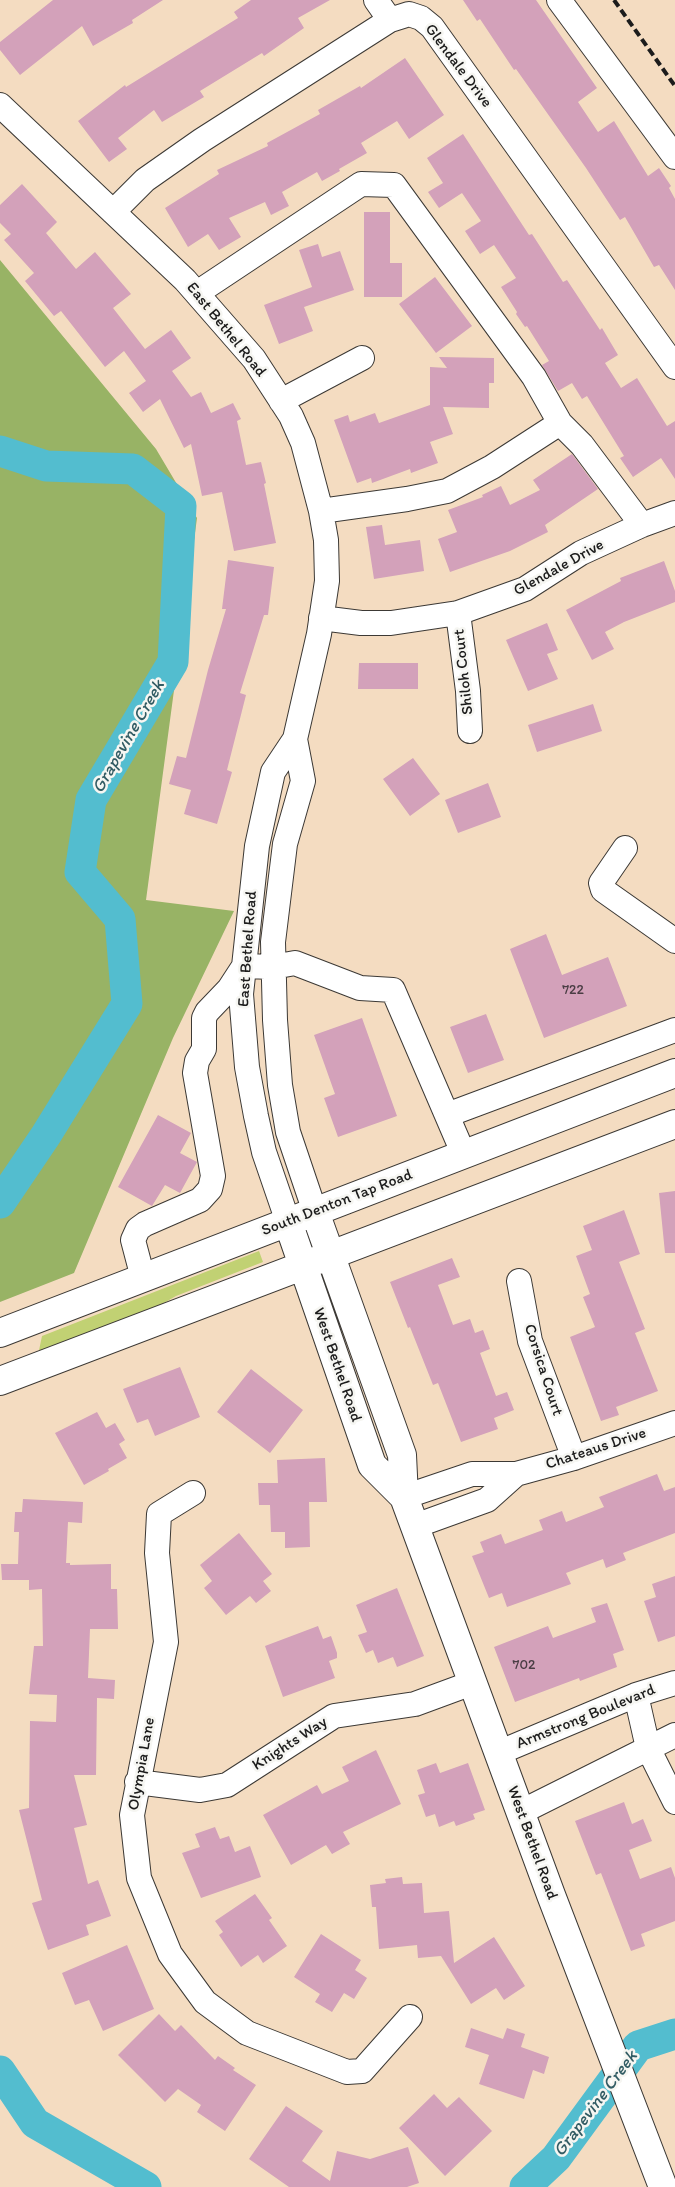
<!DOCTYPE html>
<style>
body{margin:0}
canvas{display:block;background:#f4dcc1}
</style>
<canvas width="675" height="2187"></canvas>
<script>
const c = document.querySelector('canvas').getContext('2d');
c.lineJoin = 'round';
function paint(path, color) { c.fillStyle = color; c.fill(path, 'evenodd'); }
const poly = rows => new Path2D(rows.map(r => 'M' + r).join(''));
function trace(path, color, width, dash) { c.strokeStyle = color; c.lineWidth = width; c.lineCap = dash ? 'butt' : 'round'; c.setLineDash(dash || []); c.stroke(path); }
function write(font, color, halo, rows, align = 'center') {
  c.font = font + ' Itim,sans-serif'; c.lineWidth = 5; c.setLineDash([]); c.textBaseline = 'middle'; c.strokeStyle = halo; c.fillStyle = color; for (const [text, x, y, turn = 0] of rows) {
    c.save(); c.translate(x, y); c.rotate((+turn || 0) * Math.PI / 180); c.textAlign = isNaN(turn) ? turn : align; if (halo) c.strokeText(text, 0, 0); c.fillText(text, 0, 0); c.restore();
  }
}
paint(poly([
 [259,1251,263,1262,176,1296,150,1311,38,1355,42,1336]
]), '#c1d173');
paint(poly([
 [0,260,156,449,197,518,146,900,234,911,173,1038,74,1273,0,1302]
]), '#98b365');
trace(poly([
 [0,451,46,466,133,469,181,506,173,662,91,800,80,872,120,919,127,1004,46,1135,0,1203],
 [0,2071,35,2123,146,2187],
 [525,2187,556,2158,638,2046,675,2034]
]), '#53bdcf', 31);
paint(poly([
 [53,0,163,0,132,20,133,23,93,46,82,26,20,75,0,50,0,42],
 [251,0,330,0,298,18,304,28,264,56,262,53,200,91,204,97,162,122,154,110,118,138,127,149,109,162,78,121,125,85,126,87,238,18,234,12],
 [463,0,536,0,597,88,578,102,598,132,614,121,648,176,659,168,671,186,669,188,675,199,675,290,659,265,654,267,625,217,620,220,586,168,516,69,514,70,480,19,477,21],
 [405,58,444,115,409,139,397,121,361,143,367,153,339,169,340,171,322,181,317,172,282,192,289,206,271,215,265,202,229,218,241,237,219,250,208,234,188,247,165,208,219,174,217,170,268,146,267,143,320,114,318,110,360,86,361,88],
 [463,134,529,235,532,234,563,282,567,280,600,330,602,328,618,355,605,363,621,388,637,378,667,426,675,421,675,479,661,458,633,477,620,458,624,456,587,396,582,399,572,383,558,391,542,365,549,361,527,326,525,327,516,314,517,312,501,287,516,278,494,245,480,254,465,231,481,221,462,193,439,208,428,192,443,183,427,158],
 [22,184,57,222,46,233,76,269,95,252,131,294,113,308,145,349,171,330,191,358,172,371,191,397,201,392,211,413,233,403,241,419,237,421,246,465,261,462,266,483,264,484,276,543,234,551,222,492,202,496,191,444,184,448,160,399,143,412,129,393,146,381,124,351,105,367,61,311,54,316,25,281,34,273,4,240,11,234,0,223,0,205],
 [364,212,390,212,390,263,402,263,402,297,364,297],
 [318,244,322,257,340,251,354,290,304,307,313,331,279,344,264,305,312,287,299,250],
 [435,277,472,326,436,353,399,304],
 [439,357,494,358,494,383,489,383,489,408,443,407,453,434,430,442,438,463,411,473,410,469,372,483,371,478,357,483,334,420,348,415,350,422,375,413,379,423,430,405,430,367,447,368],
 [572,454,598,489,545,525,548,532,510,551,450,572,438,539,457,532,448,510,483,497,482,495,501,486,510,505,540,490,533,480],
 [382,525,385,545,420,540,424,571,374,579,366,527],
 [228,560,274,567,268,615,264,615,240,693,246,695,227,770,232,772,217,824,184,814,191,790,169,784,177,756,186,758,208,670,226,609,222,609],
 [664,561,675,591,675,602,624,622,605,632,614,649,592,660,566,610,621,581,620,578],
 [547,623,558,650,547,654,558,679,528,691,506,640],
 [359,663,418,663,418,689,358,689],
 [593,704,602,731,537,752,528,725],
 [413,758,440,794,410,816,383,779],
 [488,783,501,817,458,833,445,800],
 [546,934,562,975,608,957,627,1006,544,1038,510,949],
 [486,1014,504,1060,468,1073,450,1027],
 [362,1018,397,1116,338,1137,324,1098,335,1094,314,1035],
 [158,1115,191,1133,180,1153,197,1162,180,1193,165,1185,152,1206,118,1187],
 [675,1191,675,1253,665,1253,659,1193],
 [624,1210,640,1254,619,1262,645,1329,635,1333,658,1391,616,1407,619,1415,601,1421,570,1337,595,1327,583,1297,590,1294,576,1256,592,1250,583,1226],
 [452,1258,460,1277,438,1285,453,1325,470,1319,475,1333,483,1330,490,1349,480,1353,496,1396,507,1392,514,1410,494,1418,498,1429,461,1442,438,1383,433,1385,410,1327,408,1328,390,1282],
 [180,1367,200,1417,155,1436,148,1419,137,1423,123,1389],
 [251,1369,303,1410,270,1453,217,1412],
 [97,1412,106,1428,115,1423,125,1440,119,1444,127,1458,108,1469,109,1471,84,1485,55,1433],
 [325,1458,327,1502,309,1502,310,1547,285,1548,285,1532,271,1532,270,1505,259,1505,258,1483,278,1483,277,1460],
 [657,1474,664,1491,675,1487,675,1533,623,1553,626,1560,606,1568,603,1559,566,1573,571,1584,549,1592,507,1607,502,1593,489,1598,472,1556,484,1552,480,1542,501,1534,505,1544,543,1530,539,1520,562,1511,566,1522,604,1507,599,1497],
 [23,1499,83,1502,82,1523,68,1522,66,1563,70,1563,70,1565,111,1564,111,1589,117,1589,118,1629,90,1629,88,1678,115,1680,114,1699,97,1698,96,1775,74,1775,87,1825,74,1828,88,1884,98,1880,111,1916,86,1925,89,1935,48,1950,32,1903,42,1900,19,1810,29,1808,30,1721,56,1722,57,1695,29,1694,34,1646,43,1646,42,1589,29,1590,29,1580,2,1580,1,1564,18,1564,19,1532,14,1532,15,1512,22,1512],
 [239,1533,272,1574,263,1581,271,1591,256,1603,250,1596,226,1615,204,1588,212,1581,200,1565],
 [675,1576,675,1636,658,1642,644,1601,656,1597,652,1584],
 [397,1588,424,1656,397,1667,393,1657,378,1663,373,1650,366,1653,358,1635,367,1632,356,1605],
 [607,1603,624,1650,613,1654,617,1667,580,1681,579,1678,515,1702,494,1647,548,1626,553,1638,596,1622,591,1608],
 [318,1626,323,1639,331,1636,337,1653,337,1658,329,1661,335,1678,283,1697,265,1646],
 [376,1750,401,1804,343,1832,350,1844,332,1854,326,1845,291,1865,263,1815,317,1785,322,1794,349,1781,342,1767],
 [436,1763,440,1773,468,1763,485,1810,473,1814,475,1819,456,1826,454,1821,439,1827,435,1814,426,1817,418,1795,425,1793,417,1770],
 [624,1802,632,1824,643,1819,652,1841,629,1850,640,1879,671,1867,675,1878,675,1921,641,1934,645,1946,631,1951,601,1873,596,1875,575,1821],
 [215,1827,220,1839,229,1836,235,1852,250,1846,261,1877,201,1898,182,1853,200,1847,195,1834],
 [402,1877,403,1884,422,1883,424,1913,449,1911,454,1963,494,1937,525,1986,504,2000,496,1988,471,2004,441,1956,418,1958,417,1945,379,1949,376,1907,372,1907,370,1885,386,1883,385,1879],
 [255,1894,272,1918,269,1920,287,1946,263,1963,258,1955,241,1967,219,1935,223,1932,215,1921],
 [321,1934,361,1960,355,1970,367,1978,354,1999,344,1993,332,2012,315,2002,320,1994,294,1977],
 [127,1945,154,2009,103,2031,89,2000,75,2005,62,1973],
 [159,2014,175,2031,181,2025,215,2060,218,2056,235,2068,233,2070,256,2085,225,2131,197,2112,201,2105,178,2089,165,2102,118,2055],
 [471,2028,503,2039,507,2028,525,2034,521,2047,549,2057,544,2074,533,2070,524,2099,479,2084,489,2055,465,2047],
 [434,2094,447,2108,459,2097,492,2131,445,2176,399,2128],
 [286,2106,323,2131,302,2161,330,2181,337,2151,370,2159,408,2147,419,2183,407,2187,289,2187,249,2159]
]), '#d3a1ba');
const minor = poly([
 [376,0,390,20],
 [559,0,675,157],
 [0,105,185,280,254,359,291,416,303,443,321,511,326,540,327,581,319,634,295,739,273,772,257,846,241,994,247,1067,256,1116,264,1152,288,1222],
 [113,212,145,180,202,140,390,20,409,14,421,18,432,27,675,367],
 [197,293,361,184,394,185,534,377,560,423],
 [281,401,362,358],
 [321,511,407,499,447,491,492,467,560,423,582,445,642,525],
 [458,613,468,691,470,731],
 [321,618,361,623,391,623,458,613,525,589,581,553,642,525,675,513],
 [295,739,303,781,285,844,273,942,275,1020,280,1085,288,1132,315,1212],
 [625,848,601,883,603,890,675,941],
 [447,1115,675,1030],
 [143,1278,133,1240,138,1229,145,1224,200,1200,210,1189,213,1176,195,1073,197,1061,204,1049,204,1018,207,1012,229,989,244,966,273,967,295,963,360,988,393,990,464,1155],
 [519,1281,530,1341,574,1458],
 [193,1493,159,1514,157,1553,166,1642,132,1815,139,1878,170,1954,205,2002,247,2033,347,2072,362,2071,410,2017],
 [404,1497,472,1474,516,1474,574,1458,675,1423],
 [415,1526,487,1500,516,1474],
 [636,1695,648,1748,675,1802],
 [498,1753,636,1695,675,1683],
 [137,1782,200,1790,227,1785,334,1716,415,1704,472,1683],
 [521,1812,675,1735]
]);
const major = poly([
 [315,1212,402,1455,404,1497,551,1895,663,2187],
 [288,1222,372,1465,404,1497],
 [0,1333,675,1073],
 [0,1381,675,1124]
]);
trace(minor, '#3c3935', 26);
trace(major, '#3c3935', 30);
trace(minor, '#fff', 24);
trace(major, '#fff', 28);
trace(poly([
 [614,0,675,86]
]), '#1c1c1c', 4, [8, 4]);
write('14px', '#4a3d44', null, [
 ["722",573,990],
 ["702",524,1665]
]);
write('16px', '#1c1c1c', '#f6f6f2', [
 ["Glendale Drive",458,66,53],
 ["East Bethel Road",226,330,51],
 ["Glendale Drive",559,568,-29],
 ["Shiloh Court",464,672,-96],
 ["East Bethel Road",248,949,-86],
 ["South Denton Tap Road",337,1203,-21],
 ["West Bethel Road",337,1365,71],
 ["Corsica Court",543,1370,72],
 ["Chateaus Drive",596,1449,-18],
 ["Armstrong Boulevard",586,1717,-22],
 ["Knights Way",290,1744,-33],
 ["Olympia Lane",142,1764,-80],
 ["West Bethel Road",532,1843,70]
]);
write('italic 18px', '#325c64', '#f6f6f2', [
 ["Grapevine Creek",129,737,-60],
 ["Grapevine Creek",596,2104,-53]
]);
</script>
